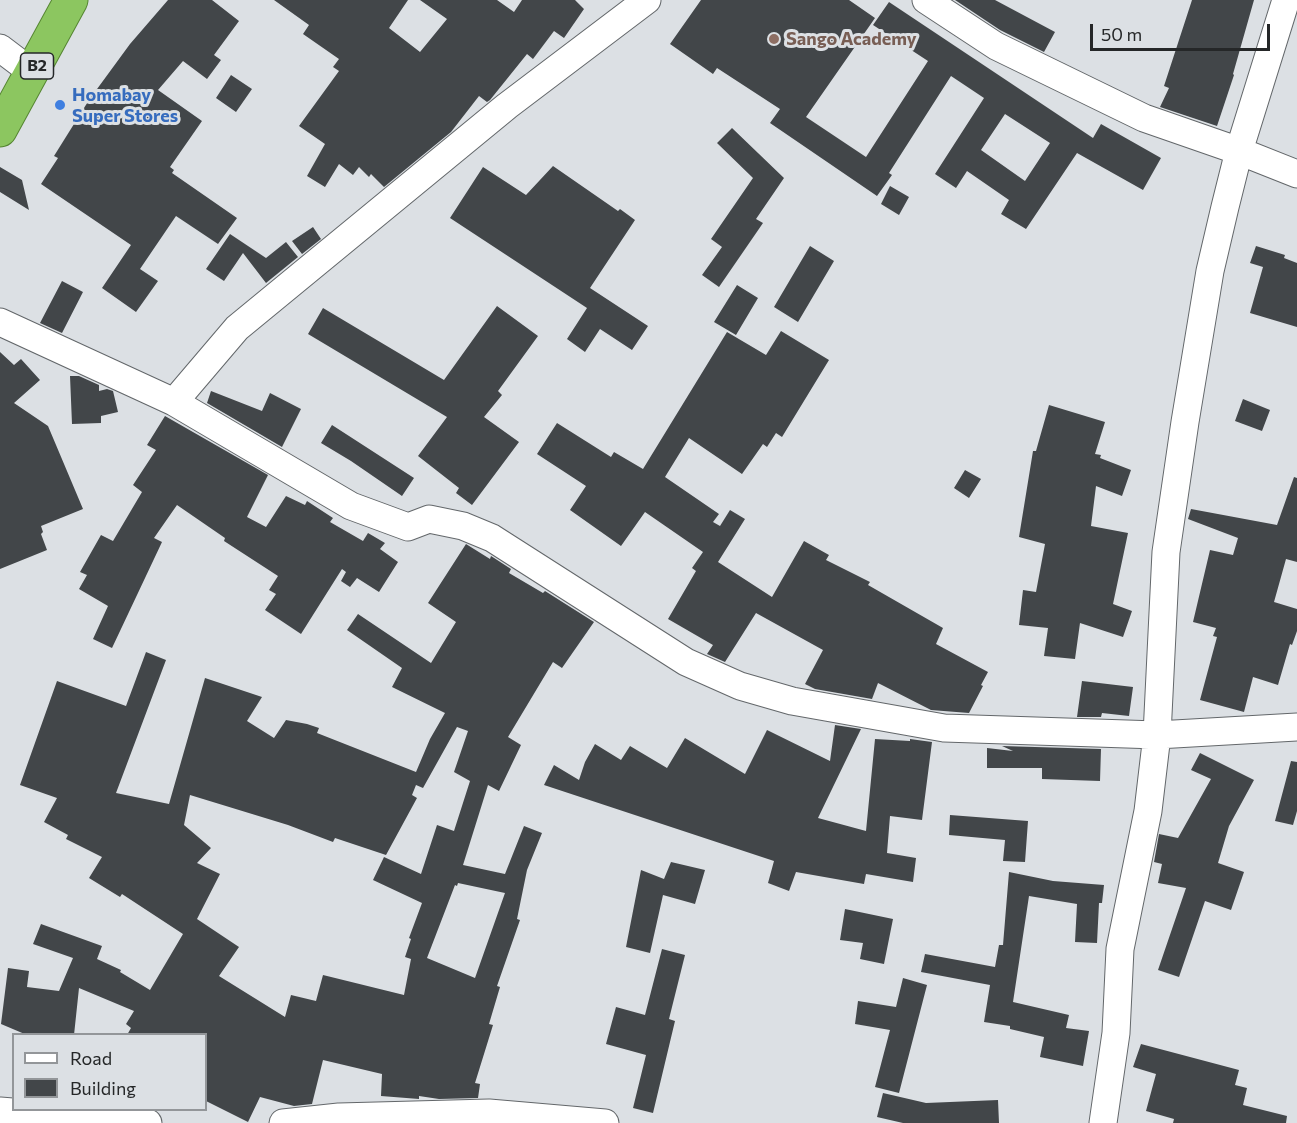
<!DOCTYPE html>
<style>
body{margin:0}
#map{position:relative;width:1297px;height:1123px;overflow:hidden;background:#dce0e4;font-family:Commissioner,sans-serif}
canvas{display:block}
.legend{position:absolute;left:12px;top:1033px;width:195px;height:78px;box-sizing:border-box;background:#dce0e4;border:2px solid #939699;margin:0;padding:8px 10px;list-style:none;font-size:18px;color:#252728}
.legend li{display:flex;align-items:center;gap:12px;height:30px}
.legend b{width:30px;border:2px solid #939699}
.scale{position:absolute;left:1090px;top:24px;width:180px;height:27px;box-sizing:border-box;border:3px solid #252728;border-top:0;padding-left:8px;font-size:18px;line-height:21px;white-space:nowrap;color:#252728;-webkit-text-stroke:4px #dce0e4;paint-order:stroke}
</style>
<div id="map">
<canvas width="1297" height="1123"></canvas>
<ul class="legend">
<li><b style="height:8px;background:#fff"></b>Road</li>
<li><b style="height:16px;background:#424649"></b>Building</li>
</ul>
<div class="scale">50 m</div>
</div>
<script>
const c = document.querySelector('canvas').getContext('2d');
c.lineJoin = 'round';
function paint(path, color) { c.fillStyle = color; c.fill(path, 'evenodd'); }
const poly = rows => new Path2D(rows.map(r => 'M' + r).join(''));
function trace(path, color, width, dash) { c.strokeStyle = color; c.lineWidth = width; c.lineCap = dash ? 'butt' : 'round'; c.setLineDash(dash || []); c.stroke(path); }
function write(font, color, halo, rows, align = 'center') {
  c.font = font + ' Commissioner,sans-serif'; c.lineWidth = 6; c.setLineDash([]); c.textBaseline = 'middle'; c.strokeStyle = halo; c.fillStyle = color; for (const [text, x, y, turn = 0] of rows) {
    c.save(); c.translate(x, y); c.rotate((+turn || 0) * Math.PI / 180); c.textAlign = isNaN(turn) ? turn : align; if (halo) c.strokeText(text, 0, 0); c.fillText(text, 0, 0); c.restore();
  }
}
paint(poly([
 [168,0,212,0,239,21,214,55,221,60,207,79,183,61,158,90,202,121,170,167,174,170,172,173,237,218,218,244,176,216,140,269,158,281,136,312,102,288,131,245,41,184,58,158,54,156,89,100,130,44],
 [274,0,408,0,389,28,420,52,447,19,420,0,497,0,514,12,522,0,575,0,584,9,564,38,554,31,533,59,527,54,490,100,487,102,479,96,451,132,384,187,371,174,369,177,359,167,353,175,339,164,325,187,307,176,325,144,299,126,339,71,333,67,339,59,303,34,309,25],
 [701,0,849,0,875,18,806,117,866,157,928,61,873,25,889,2,1093,138,1101,124,1161,158,1143,190,1077,153,1026,229,1001,214,1009,200,967,171,956,188,935,174,984,98,951,76,889,173,892,175,877,196,770,123,780,109,717,68,713,74,670,44],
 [1005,114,1050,143,1025,181,981,150],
 [955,0,995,0,1055,32,1044,52,1000,30],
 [1192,0,1254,0,1233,74,1234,75,1217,126,1160,107,1169,88,1164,86],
 [231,75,252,89,236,112,216,98],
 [732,128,784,178,756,219,763,223,719,287,702,275,722,247,711,239,753,178,717,143],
 [553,166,618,211,620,209,635,220,590,288,648,326,632,350,600,329,585,352,567,339,587,308,450,218,483,167,526,195],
 [0,167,22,180,29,210,0,192],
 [890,186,909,197,899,215,881,204],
 [313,227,321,239,302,254,292,241],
 [230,234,266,258,286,242,298,257,266,283,243,253,224,281,206,269],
 [810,246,834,261,798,322,774,307],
 [1256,246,1285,255,1284,258,1297,263,1297,327,1250,313,1263,267,1250,263],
 [62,281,83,292,62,333,40,323],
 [737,285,758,298,736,335,714,322],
 [497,306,538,336,498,391,502,395,484,417,519,442,472,505,456,493,459,488,418,456,447,417,308,334,323,308,444,380],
 [781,331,829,360,782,437,776,433,767,447,763,444,742,474,689,438,665,477,719,514,713,522,720,526,730,510,745,519,718,562,772,597,804,541,829,555,826,560,870,582,868,585,943,628,936,644,988,672,981,685,983,686,969,713,931,710,878,683,872,699,815,689,805,684,823,650,756,613,725,662,707,654,713,645,668,619,696,571,692,568,703,552,645,512,621,546,570,510,586,486,537,454,557,423,611,457,614,452,643,469,727,332,766,355],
 [0,352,14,365,21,359,40,380,14,403,48,426,83,509,41,526,43,532,41,534,47,550,0,569],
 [70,376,79,376,99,385,99,391,107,389,113,391,118,412,101,416,101,423,72,424],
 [211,391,262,411,270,393,301,409,282,447,207,403],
 [1243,399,1270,410,1262,431,1235,421],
 [1049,405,1105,422,1095,454,1101,455,1100,458,1131,470,1122,496,1096,486,1091,526,1128,533,1113,604,1132,611,1123,637,1080,623,1075,659,1044,656,1048,628,1019,625,1023,590,1036,592,1045,544,1019,537,1033,451,1036,451],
 [165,416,268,475,247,517,266,527,286,496,305,505,307,501,333,518,330,522,363,541,368,533,385,543,380,549,398,562,379,592,357,578,350,587,341,581,346,572,342,569,301,634,265,610,276,594,269,590,278,576,224,541,225,538,177,505,154,538,162,542,112,648,93,639,108,606,79,589,87,575,80,572,101,535,113,541,142,492,133,485,156,450,147,445],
 [332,425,414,478,402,496,351,461,321,443],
 [965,470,981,479,969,498,954,488],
 [1294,477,1297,478,1297,562,1286,559,1274,602,1297,609,1297,631,1292,645,1290,644,1278,685,1253,677,1244,712,1200,700,1217,637,1213,636,1216,628,1193,622,1210,550,1233,555,1238,538,1188,519,1191,509,1277,525],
 [466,544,490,559,491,556,511,569,509,573,543,593,545,591,594,622,562,668,553,662,508,737,521,745,499,791,488,785,463,865,505,874,524,826,542,833,527,870,517,919,520,920,497,986,500,987,489,1024,493,1025,475,1083,480,1084,478,1098,439,1099,419,1096,419,1099,381,1096,382,1074,323,1060,312,1104,294,1106,260,1097,248,1122,206,1101,206,1035,127,1035,131,1028,126,1024,134,1011,79,988,74,1035,27,1035,1,1024,8,968,29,971,27,987,59,991,73,958,33,944,41,924,102,946,97,959,121,970,120,972,150,990,183,934,122,894,120,897,89,878,102,857,66,839,68,835,44,822,57,798,20,785,57,681,126,706,146,652,166,660,116,793,169,804,205,678,262,697,247,721,274,738,286,720,307,724,319,728,317,733,416,772,430,739,445,713,392,687,402,668,347,630,358,614,431,663,456,622,428,603],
 [457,727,468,731,454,772,470,781,454,831,437,825,421,874,384,857,373,880,422,903,409,938,411,939,405,957,411,959,404,995,323,975,316,1001,291,995,285,1017,219,976,239,947,197,919,220,874,197,863,211,848,184,825,190,795,288,825,333,842,335,838,386,855,417,798,412,795,416,785,423,788],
 [458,883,505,893,475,978,427,958,455,885,457,886],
 [1082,681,1133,687,1129,716,1102,713,1101,717,1077,717],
 [835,725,861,729,818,818,866,831,875,739,910,741,910,739,932,742,922,820,890,816,887,853,916,858,913,882,866,874,864,884,796,872,789,891,768,883,774,861,544,785,554,765,579,780,585,762,595,744,621,760,630,746,667,768,685,738,745,774,767,730,830,761],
 [1002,746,1101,749,1100,781,1042,779,1042,768,987,768,987,748,1013,751],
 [1200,753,1254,780,1229,826,1218,863,1244,872,1231,910,1205,901,1179,977,1158,970,1186,888,1158,883,1162,864,1154,862,1159,834,1178,838,1211,779,1191,770],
 [1291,761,1297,762,1297,811,1293,825,1275,821],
 [950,815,1028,821,1025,862,1003,861,1005,840,949,835],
 [671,862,705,870,695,904,663,895,650,953,626,947,641,870,664,879],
 [1009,872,1053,881,1104,885,1102,903,1099,903,1097,943,1075,942,1077,904,1029,896,1013,1002,1069,1015,1066,1028,1089,1031,1083,1066,1040,1057,1044,1037,1010,1029,1010,1026,984,1022,990,985,921,972,925,954,995,967,999,945,1003,945],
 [845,909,893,919,884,964,860,959,863,943,840,940],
 [662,949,685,955,669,1019,675,1021,653,1113,633,1108,646,1055,606,1044,616,1007,645,1015],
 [903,978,927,985,899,1093,875,1087,890,1030,855,1024,858,1001,896,1007],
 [1141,1044,1239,1070,1235,1085,1247,1088,1243,1105,1287,1116,1286,1123,1173,1123,1174,1119,1146,1111,1156,1074,1133,1067],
 [883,1093,926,1103,998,1100,999,1123,903,1123,877,1117]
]), '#424649');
const minor = poly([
 [926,0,996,46,1144,118,1239,151,1297,174],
 [0,48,33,73],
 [0,322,174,402,351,506,408,527,429,519,463,526,492,538,686,662,740,686,792,701,944,728,1157,735,1297,727],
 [174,402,237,328,507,106,647,0],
 [0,1111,148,1123],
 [283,1123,339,1117,489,1113,605,1123],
 [1103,1123,1116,1033,1120,949,1148,811,1157,735,1166,552,1185,422,1210,271,1225,207,1239,151,1286,0]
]);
const trunk = poly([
 [0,130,71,0]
]);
trace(minor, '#63676a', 29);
trace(trunk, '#558532', 35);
trace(minor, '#fff', 27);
trace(trunk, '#8cc660', 33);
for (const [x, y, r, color] of [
 [774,39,6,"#8d6e63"],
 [60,105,6,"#3f7fe0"]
]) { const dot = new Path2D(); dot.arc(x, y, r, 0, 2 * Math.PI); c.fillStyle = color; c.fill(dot); trace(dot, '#dce0e4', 2); }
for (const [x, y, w] of [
 [37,66,33]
]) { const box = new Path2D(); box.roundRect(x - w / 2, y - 13, w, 26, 4.5); c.fillStyle = '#dce0e4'; c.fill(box); trace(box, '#252728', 1.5); }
write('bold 16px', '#252728', null, [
 ["B2",37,66]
]);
write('bold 18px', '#785e54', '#dce0e4', [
 ["Sango Academy",786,39]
], 'left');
write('bold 18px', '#366cbe', '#dce0e4', [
 ["Homabay",72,95],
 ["Super Stores",72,116]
], 'left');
</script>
